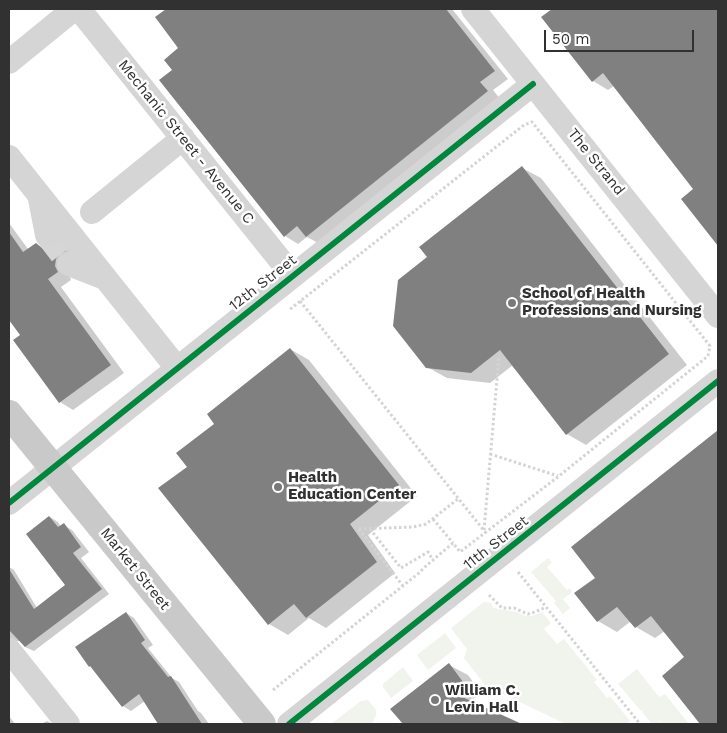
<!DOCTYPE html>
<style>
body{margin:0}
#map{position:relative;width:727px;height:733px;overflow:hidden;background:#fff;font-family:"Work Sans",sans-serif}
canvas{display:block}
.frame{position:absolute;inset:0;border:10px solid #313131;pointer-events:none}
.scale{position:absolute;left:544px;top:30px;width:150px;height:22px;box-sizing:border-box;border:2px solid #313131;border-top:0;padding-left:6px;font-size:15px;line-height:18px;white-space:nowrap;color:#313131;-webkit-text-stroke:4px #fff;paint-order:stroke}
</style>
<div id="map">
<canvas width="727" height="733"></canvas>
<div class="frame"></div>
<div class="scale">50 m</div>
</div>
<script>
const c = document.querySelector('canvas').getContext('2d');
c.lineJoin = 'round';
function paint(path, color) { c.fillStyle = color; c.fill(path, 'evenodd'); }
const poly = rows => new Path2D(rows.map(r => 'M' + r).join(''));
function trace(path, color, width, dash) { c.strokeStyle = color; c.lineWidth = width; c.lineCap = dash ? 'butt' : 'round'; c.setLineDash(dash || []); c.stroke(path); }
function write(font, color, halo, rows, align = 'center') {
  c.font = font + ' "Work Sans",sans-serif'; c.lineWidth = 5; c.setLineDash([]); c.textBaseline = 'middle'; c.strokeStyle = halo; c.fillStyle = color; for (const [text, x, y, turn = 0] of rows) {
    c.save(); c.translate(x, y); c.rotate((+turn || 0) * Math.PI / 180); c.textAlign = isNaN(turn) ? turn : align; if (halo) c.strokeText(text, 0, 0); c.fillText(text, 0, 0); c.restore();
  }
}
paint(poly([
 [548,558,552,562,547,567,567,590,570,588,572,592,563,599,570,608,563,614,554,603,556,601,531,572],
 [484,602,491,603,493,608,517,612,525,616,532,616,542,612,551,623,544,629,557,644,564,639,597,680,594,682,607,698,610,696,630,721,626,724,566,724,486,686,464,658,467,649,451,628],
 [445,633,456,648,428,670,417,655],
 [403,667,413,681,391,698,383,687,383,684],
 [637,669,659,697,665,694,689,724,658,724,668,715,657,724,652,724,642,712,644,709,641,711,618,684],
 [368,700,376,710,376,715,372,724,331,724,361,701]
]), '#f1f3ed');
paint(poly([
 [168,9,452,9,508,79,493,90,501,100,320,244,307,237,298,244,285,236,173,70,180,48,157,17],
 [554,9,718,9,718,244,683,199,695,189,614,86,608,90,593,81,543,17],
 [522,168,541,178,687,365,586,445,567,434,513,365,490,383,447,378,427,367,429,258],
 [9,223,28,249,36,244,45,249,49,250,56,247,59,243,72,251,69,274,71,280,61,287,124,373,73,410,60,402,15,340,22,335,9,318],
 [290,349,309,360,417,496,368,535,395,573,326,628,309,618,288,635,269,624,188,467,216,424],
 [718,431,718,724,701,724,663,676,686,657,665,631,655,638,636,627,631,621,617,632,598,621,576,593,596,578,572,548],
 [50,517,58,522,61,527,64,525,72,530,89,552,81,558,109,594,34,651,25,647,21,641,15,641,9,644,9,567,14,570,37,608,66,585],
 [126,613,134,618,153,645,148,648,172,678,179,682,198,711,201,713,209,724,160,724,145,701,131,711,123,706,93,667],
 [449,665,468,675,481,693,470,702,519,724,405,724,392,709],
 [9,716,15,724,9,724],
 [47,721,53,724,41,724]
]), '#0003');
paint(poly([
 [166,9,446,9,495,71,480,82,488,91,306,237,297,226,284,237,159,80,172,70,164,60,178,48,155,17],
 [552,9,718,9,718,246,681,199,693,189,603,73,592,82,541,17],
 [522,166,669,354,566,435,500,350,471,373,426,368,393,326,398,280,427,257,419,247],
 [9,232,23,252,36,243,42,248,49,249,56,246,59,242,66,251,60,254,56,259,55,266,58,272,48,279,111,365,59,403,13,340,20,335,9,320],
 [290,348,399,485,350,524,377,562,306,618,294,604,268,625,158,488,187,467,176,453,214,424,207,414],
 [718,430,718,724,700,724,662,676,684,657,651,616,635,628,617,607,597,622,574,593,595,578,571,547],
 [49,516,58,527,64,523,81,547,73,553,102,589,25,647,9,630,9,569,34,609,65,585,26,534],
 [126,612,145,640,141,643,168,677,171,676,202,724,158,724,139,694,122,707,90,666,89,667,75,647],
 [449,663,463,682,451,692,522,724,403,724,390,709]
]), '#808080');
trace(poly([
 [47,235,69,264]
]), '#d6d6d6', 24, [24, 12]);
trace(poly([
 [300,301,486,533],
 [490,454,558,476],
 [433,519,453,543],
 [359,529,413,527,426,524,458,499],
 [359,529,403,586],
 [370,529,401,568,428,552,433,560],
 [484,530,499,356],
 [518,572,640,724],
 [489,595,502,608,514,608,528,614,535,612,546,607],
 [273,690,419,573,426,566,453,543,460,552,559,476,708,356,710,346,532,122,524,125,289,310]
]), '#d4d4d4', 3, [2.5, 2.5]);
trace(poly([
 [79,9,293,276],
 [473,9,718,316],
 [9,62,74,9],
 [9,157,177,368],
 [40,199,47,235],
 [92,212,183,138],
 [69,264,105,278],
 [9,503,533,84],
 [9,650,68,724],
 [289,724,718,381]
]), '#d5d5d5', 24);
trace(poly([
 [9,414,262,724]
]), '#c9c9c9', 28);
trace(poly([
 [9,503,533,84],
 [289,724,718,381]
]), '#00873e', 6);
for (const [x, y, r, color] of [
 [512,303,5,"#797979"],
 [278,487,5,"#797979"],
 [435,700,5,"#797979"]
]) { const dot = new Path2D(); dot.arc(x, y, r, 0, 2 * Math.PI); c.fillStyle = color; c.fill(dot); trace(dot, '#fff', 2); }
write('15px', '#313131', '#fff', [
 ["Mechanic Street - Avenue C",186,142,51],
 ["The Strand",596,162,51],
 ["12th Street",263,283,-38],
 ["11th Street",496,543,-38],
 ["Market Street",135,569,51]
]);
write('bold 15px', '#313131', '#fff', [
 ["School of Health",522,294],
 ["Professions and Nursing",522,311],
 ["Health",288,478],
 ["Education Center",288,495],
 ["William C.",445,691],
 ["Levin Hall",445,708]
], 'left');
</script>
